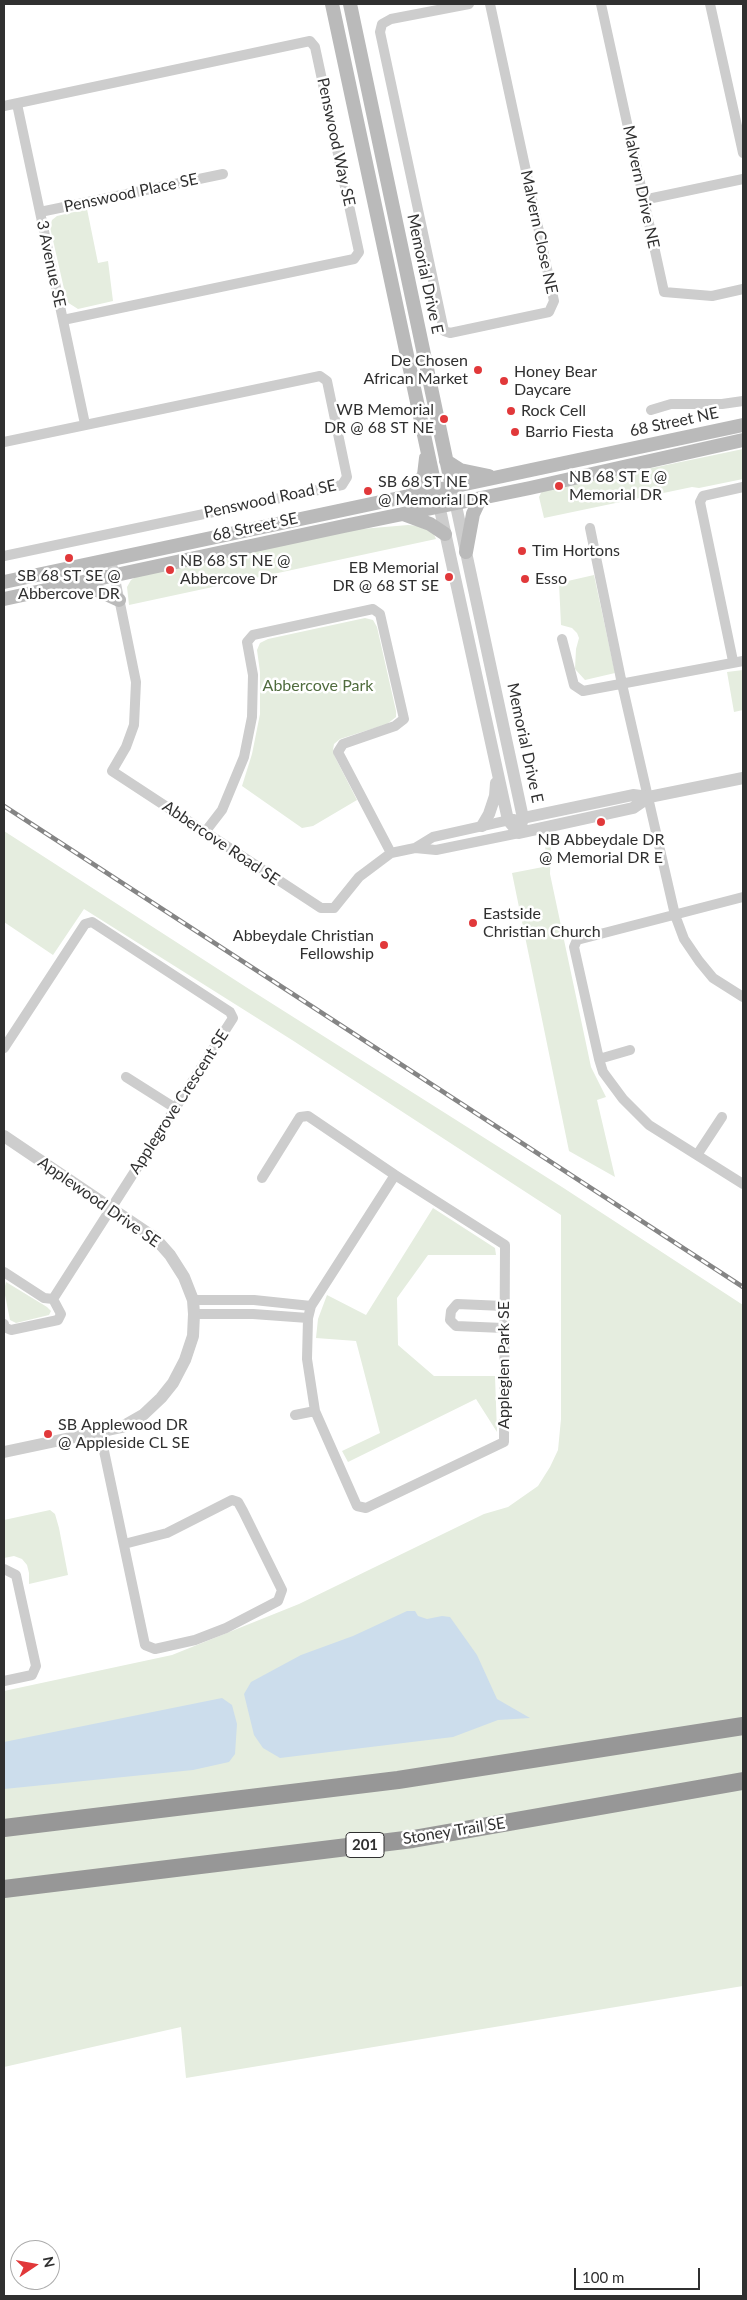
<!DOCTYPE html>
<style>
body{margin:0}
#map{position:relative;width:747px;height:2300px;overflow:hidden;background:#fff;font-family:Lato,sans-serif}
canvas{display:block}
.frame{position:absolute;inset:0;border:5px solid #303030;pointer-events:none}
.north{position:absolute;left:10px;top:2240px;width:50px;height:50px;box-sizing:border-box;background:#fff;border:1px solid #acacac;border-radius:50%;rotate:78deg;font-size:14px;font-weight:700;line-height:20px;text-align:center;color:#303030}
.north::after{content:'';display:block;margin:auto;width:18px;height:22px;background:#e1383a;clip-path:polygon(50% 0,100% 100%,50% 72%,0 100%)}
.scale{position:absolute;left:574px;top:2268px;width:126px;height:22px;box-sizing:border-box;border:2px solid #303030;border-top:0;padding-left:6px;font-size:15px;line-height:18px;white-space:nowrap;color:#303030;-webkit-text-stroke:4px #fff;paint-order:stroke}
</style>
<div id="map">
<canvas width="747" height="2300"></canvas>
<div class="frame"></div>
<div class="north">N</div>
<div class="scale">100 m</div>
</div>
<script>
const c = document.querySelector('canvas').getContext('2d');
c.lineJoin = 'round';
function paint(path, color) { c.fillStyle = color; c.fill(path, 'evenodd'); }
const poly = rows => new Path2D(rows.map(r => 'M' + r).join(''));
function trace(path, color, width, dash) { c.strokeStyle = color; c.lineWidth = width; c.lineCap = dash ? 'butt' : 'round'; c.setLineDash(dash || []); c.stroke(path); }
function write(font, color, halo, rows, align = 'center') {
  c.font = font + ' Lato,sans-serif'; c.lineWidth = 5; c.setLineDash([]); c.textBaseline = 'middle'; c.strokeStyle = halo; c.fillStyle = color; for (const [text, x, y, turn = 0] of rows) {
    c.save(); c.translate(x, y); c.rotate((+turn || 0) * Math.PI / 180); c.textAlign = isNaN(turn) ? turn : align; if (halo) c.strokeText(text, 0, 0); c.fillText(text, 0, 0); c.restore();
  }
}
paint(poly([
 [87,209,98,263,108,261,113,301,78,309,67,302,50,227,52,220,57,216],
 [743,449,743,479,699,488,692,487,544,518,539,497,542,491],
 [408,525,419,526,433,532,436,539,129,605,127,587,131,580,136,577,350,530],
 [594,575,615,673,585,680,575,669,576,649,579,638,577,633,572,628,561,625,559,583],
 [365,618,373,620,377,627,396,711,396,717,387,724,340,739,334,744,333,750,335,757,357,800,313,826,302,828,242,786,252,754,260,714,260,672,257,650,260,643,268,639],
 [743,670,743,710,734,712,727,672],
 [4,831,249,989,562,1187,743,1305,743,1986,186,2078,181,2027,4,2067,4,1691,172,1655,299,1604,484,1514,508,1507,538,1486,550,1467,558,1450,561,1419,561,1215,292,1040,84,909,53,955,4,922],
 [546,843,551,845,550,874,591,1067,606,1097,597,1100,615,1177,569,1151,512,873,543,867],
 [433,1208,495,1248,496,1255,428,1255,397,1298,398,1345,434,1376,495,1376,497,1432,476,1399,348,1462,342,1451,380,1433,356,1341,316,1338,318,1319,327,1295,366,1315],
 [6,1282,47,1307,51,1311,49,1315,16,1323,10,1320,4,1290],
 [50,1510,55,1514,59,1528,68,1575,29,1584,29,1573,27,1565,22,1559,14,1556,4,1558,4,1520]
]), '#e5eddf');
paint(poly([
 [407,1611,415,1611,418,1616,427,1619,442,1616,450,1617,477,1655,497,1699,530,1718,498,1720,453,1737,280,1758,263,1748,254,1735,244,1694,251,1682,301,1655,353,1636],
 [222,1698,232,1705,237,1724,235,1754,229,1762,193,1770,4,1789,4,1742]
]), '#ccddec');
trace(poly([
 [469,4,391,19,382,24,380,32,444,331,450,333,549,312,554,301,490,4],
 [601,4,664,292,712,296,743,289],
 [710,4,743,153],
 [17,104,85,424],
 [4,106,310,41,315,47,359,252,354,259,63,320],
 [643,200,743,179],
 [40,212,223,174],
 [651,410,671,404,722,404,743,401],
 [4,442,320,376,327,381,347,477,342,485,4,556],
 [590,528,622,684,675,915,684,939,699,961,713,978,743,997],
 [111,559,136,682,134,725,126,747,112,771,321,908,334,908,359,877,391,853,415,848,436,850,519,833],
 [562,639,574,685,583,691,743,661],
 [733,661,700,502,703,496,743,487],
 [205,832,222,810,244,757,252,717,253,675,247,642,253,635,373,609,380,614,404,719,395,726,343,744,338,752,391,853],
 [415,848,433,837,514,819],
 [743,897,577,940,574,947,599,1059,603,1072,623,1099,649,1125,743,1184],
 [4,1048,85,924,92,922,230,1012,233,1018,53,1299],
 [599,1059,630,1050],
 [126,1077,175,1108],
 [697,1155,722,1117],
 [262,1178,300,1117,308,1116,395,1175,505,1245,504,1442,366,1508,357,1506,315,1411,307,1359,308,1318,311,1306,395,1175],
 [4,1272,44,1298,53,1299,61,1314,58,1320,11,1330,4,1327,4,1324],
 [193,1300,254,1300,311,1306],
 [194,1314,253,1314,308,1318],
 [503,1328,456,1326,450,1320,451,1311,457,1304,504,1306],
 [295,1415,315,1411],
 [100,1432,145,1645,155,1649,195,1640,226,1628,278,1601,282,1590,243,1511,238,1502,232,1500,167,1533,124,1544],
 [4,1569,16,1575,36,1666,32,1675,4,1681]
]), '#cdcdcd', 10);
trace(poly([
 [452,487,523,818,519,833],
 [436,491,508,820,519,833],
 [523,818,633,795,649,797,743,778],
 [482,826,489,814,495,796,496,783],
 [519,833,633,808,649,797],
 [4,1136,155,1238,170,1255,184,1277,193,1300,194,1314,193,1336,185,1360,173,1383,161,1398,143,1415,122,1427,4,1452]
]), '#cdcdcd', 12);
trace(poly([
 [332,4,436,491],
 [350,4,452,487],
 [446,461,460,470,489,476],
 [410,496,424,475,426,458],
 [403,514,430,524,445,534],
 [466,552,473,514,480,499],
 [4,582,743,425],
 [77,585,97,590,119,600],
 [4,599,344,526,530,488,743,440]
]), '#bababa', 14);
trace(poly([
 [4,1828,398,1780,743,1726],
 [4,1889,413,1839,743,1781]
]), '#979797', 18);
const rail = poly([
 [4,806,743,1287]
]);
trace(rail, '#858585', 4.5);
trace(rail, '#fff', 2.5, [8]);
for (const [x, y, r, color] of [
 [478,370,5,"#e1383a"],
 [504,381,5,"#e1383a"],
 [511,411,5,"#e1383a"],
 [444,419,5,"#e1383a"],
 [515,432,5,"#e1383a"],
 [559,486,5,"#e1383a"],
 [368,491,5,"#e1383a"],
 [522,551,5,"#e1383a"],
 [69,558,5,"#e1383a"],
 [170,570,5,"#e1383a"],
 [449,577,5,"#e1383a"],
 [525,579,5,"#e1383a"],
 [601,822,5,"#e1383a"],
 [473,923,5,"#e1383a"],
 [384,945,5,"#e1383a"],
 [48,1434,5,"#e1383a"]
]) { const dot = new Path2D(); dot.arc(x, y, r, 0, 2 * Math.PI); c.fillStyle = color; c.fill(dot); trace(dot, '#fff', 2); }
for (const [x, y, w] of [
 [365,1845,38]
]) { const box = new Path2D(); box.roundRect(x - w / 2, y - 12.5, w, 25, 4); c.fillStyle = '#fff'; c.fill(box); trace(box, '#303030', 1); }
write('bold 15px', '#303030', null, [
 ["201",365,1845]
]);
write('16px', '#303030', '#fff', [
 ["Penswood Way SE",336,142,78],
 ["Malvern Drive NE",641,187,78],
 ["Penswood Place SE",131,193,-12],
 ["Malvern Close NE",539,232,78],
 ["3 Avenue SE",51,264,78],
 ["Memorial Drive E",425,274,78],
 ["68 Street NE",674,422,-12],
 ["Penswood Road SE",270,499,-12],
 ["68 Street SE",255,527,-12],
 ["Memorial Drive E",525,743,78],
 ["Abbercove Road SE",221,843,34],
 ["Applegrove Crescent SE",179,1102,-57],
 ["Applewood Drive SE",99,1202,35],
 ["Appleglen Park SE",504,1365,-90],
 ["Stoney Trail SE",454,1831,-9]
]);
write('16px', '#303030', '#fff', [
 ["De Chosen",468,361,"right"],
 ["African Market",468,379,"right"],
 ["Honey Bear",514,372],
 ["Daycare",514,390],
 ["WB Memorial",434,410,"right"],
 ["DR @ 68 ST NE",434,428,"right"],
 ["Rock Cell",521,411],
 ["Barrio Fiesta",525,432],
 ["NB 68 ST E @",569,477],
 ["Memorial DR",569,495],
 ["SB 68 ST NE",378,482],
 ["@ Memorial DR",378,500],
 ["Tim Hortons",532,551],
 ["NB 68 ST NE @",180,561],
 ["Abbercove Dr",180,579],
 ["EB Memorial",439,568,"right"],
 ["DR @ 68 ST SE",439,586,"right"],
 ["SB 68 ST SE @",69,576,"center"],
 ["Abbercove DR",69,594,"center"],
 ["Esso",535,579],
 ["NB Abbeydale DR",601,840,"center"],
 ["@ Memorial DR E",601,858,"center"],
 ["Eastside",483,914],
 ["Christian Church",483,932],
 ["Abbeydale Christian",374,936,"right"],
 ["Fellowship",374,954,"right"],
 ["SB Applewood DR",58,1425],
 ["@ Appleside CL SE",58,1443]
], 'left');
write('16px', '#506c3e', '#fff', [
 ["Abbercove Park",318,686]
]);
</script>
